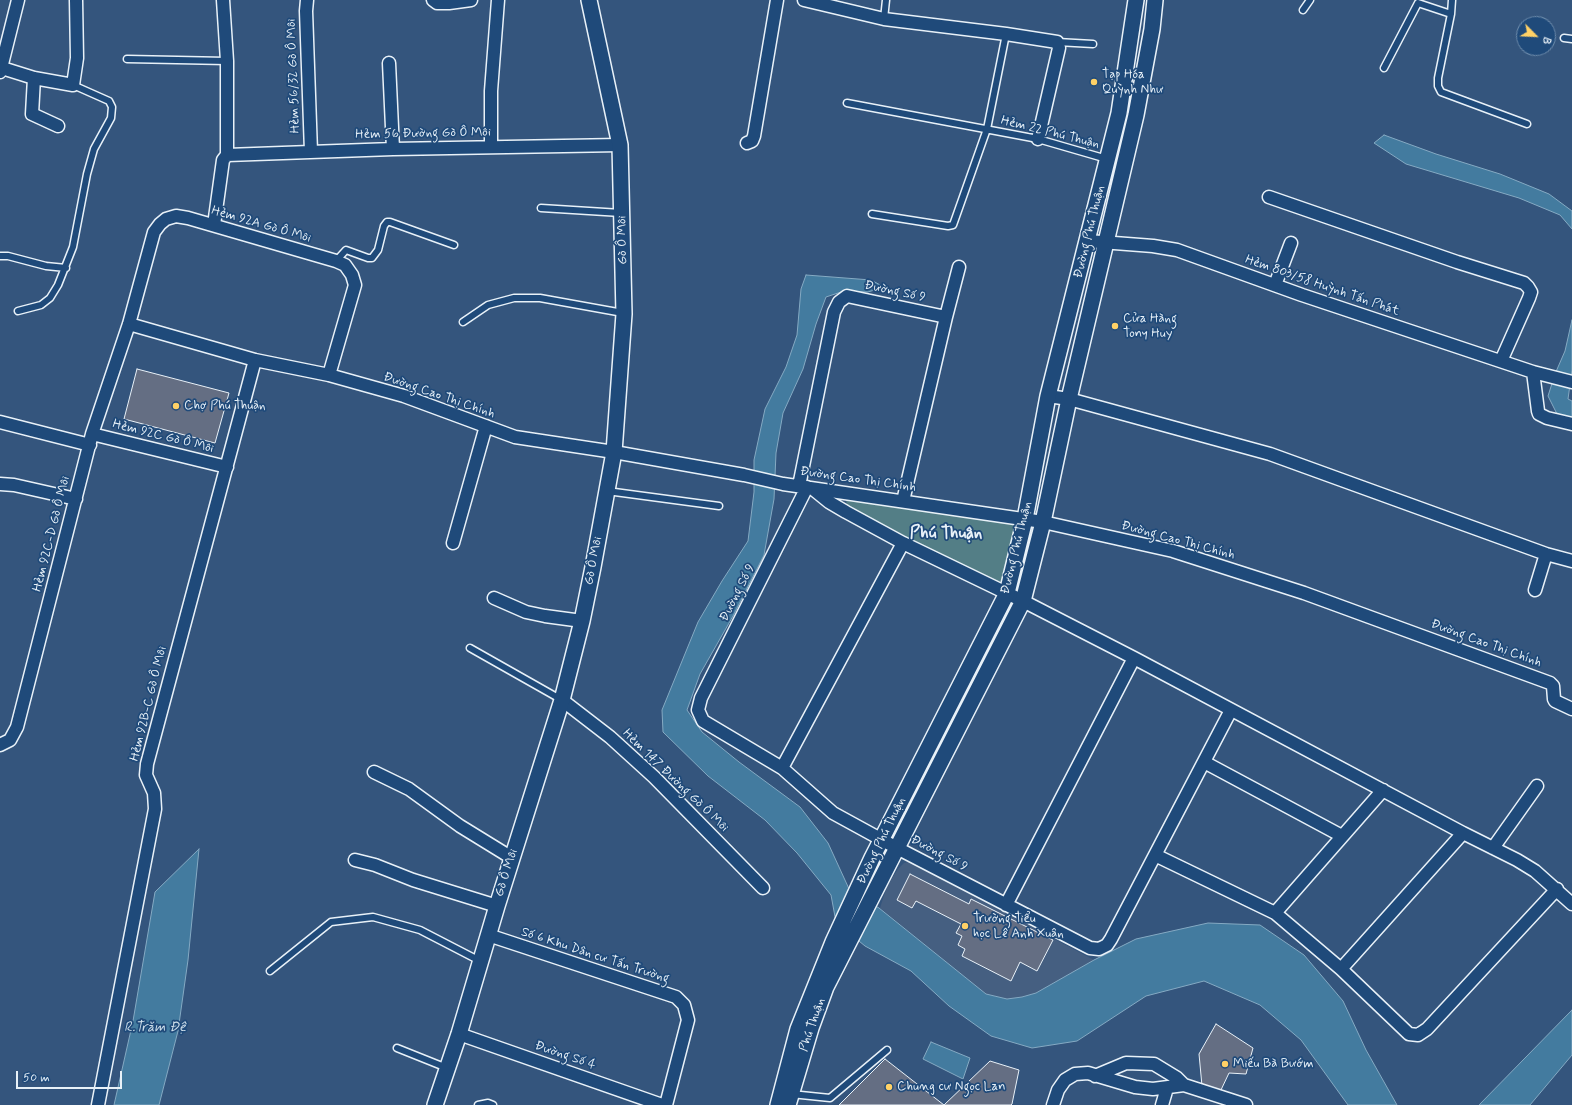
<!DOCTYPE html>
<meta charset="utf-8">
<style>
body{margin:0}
#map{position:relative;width:1572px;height:1105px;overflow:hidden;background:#34557d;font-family:Mynerve,sans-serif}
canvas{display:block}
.north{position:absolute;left:1516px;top:16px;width:40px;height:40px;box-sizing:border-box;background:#1f4a7a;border:1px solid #6f8dac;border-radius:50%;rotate:114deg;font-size:11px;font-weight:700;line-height:16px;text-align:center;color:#e8f1f8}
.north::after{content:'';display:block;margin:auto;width:14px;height:18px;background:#ffd166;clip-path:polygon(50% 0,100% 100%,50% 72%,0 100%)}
.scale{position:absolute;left:16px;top:1071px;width:106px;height:18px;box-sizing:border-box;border:2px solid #e8f1f8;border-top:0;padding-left:5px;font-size:12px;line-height:14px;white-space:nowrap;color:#e8f1f8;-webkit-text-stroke:3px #1f4a7a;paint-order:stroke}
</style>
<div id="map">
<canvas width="1572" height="1105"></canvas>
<div class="north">B</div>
<div class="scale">50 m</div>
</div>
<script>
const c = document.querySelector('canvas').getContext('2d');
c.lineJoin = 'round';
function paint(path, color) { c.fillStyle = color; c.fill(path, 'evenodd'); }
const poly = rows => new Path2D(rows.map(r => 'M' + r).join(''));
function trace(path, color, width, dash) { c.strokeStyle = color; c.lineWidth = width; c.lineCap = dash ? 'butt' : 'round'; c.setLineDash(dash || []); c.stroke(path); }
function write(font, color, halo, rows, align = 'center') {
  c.font = font + ' Mynerve,sans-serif'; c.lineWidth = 3.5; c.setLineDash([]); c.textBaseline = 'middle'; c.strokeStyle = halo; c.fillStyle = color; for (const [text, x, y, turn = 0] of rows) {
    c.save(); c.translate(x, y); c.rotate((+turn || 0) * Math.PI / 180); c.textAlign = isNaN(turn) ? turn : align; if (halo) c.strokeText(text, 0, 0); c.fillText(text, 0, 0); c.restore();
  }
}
paint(poly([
 [909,862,1094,960,1036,993,1022,997,1007,999,986,994,880,908,887,886,898,869,904,863]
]), '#455f81');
paint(poly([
 [854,499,1012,523,1018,526,1005,581,995,582,864,515,847,505,846,500]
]), '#537e86');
const water = poly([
 [1384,135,1436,154,1500,174,1549,194,1572,211,1572,229,1560,215,1519,198,1406,164,1374,143,1384,135],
 [806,275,871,280,884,287,868,292,844,291,826,297,816,324,803,369,783,413,776,453,774,499,764,555,733,616,700,674,687,710,702,732,739,762,800,807,828,843,850,891,879,908,986,994,1007,999,1022,997,1036,993,1094,960,1136,939,1208,923,1260,925,1304,955,1343,1001,1366,1050,1397,1105,1348,1105,1301,1040,1260,1005,1204,981,1146,996,1077,1041,1032,1048,991,1036,949,1006,911,971,865,946,836,922,831,895,797,853,765,820,708,776,663,732,662,710,698,622,722,581,748,541,754,492,754,460,765,409,786,367,797,335,801,289,806,275],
 [1572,320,1572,370,1568,399,1572,401,1572,421,1559,418,1548,396,1555,374,1565,351,1572,320],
 [199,849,188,960,178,1031,159,1105,114,1105,133,1021,155,892,199,849],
 [1572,1010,1572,1055,1530,1105,1479,1105,1572,1010],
 [931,1042,970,1058,963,1079,923,1059,931,1042]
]);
paint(water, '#437b9f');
trace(water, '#85aac3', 1);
const building = poly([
 [137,369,229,393,215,443,124,419,137,369],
 [910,874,969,904,971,899,1053,940,1037,971,1020,962,1011,981,962,956,965,949,958,945,962,936,956,933,961,924,916,901,912,908,897,900,910,874],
 [1216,1024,1253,1048,1246,1074,1229,1073,1220,1092,1202,1086,1199,1054,1216,1024],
 [885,1059,944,1105,990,1061,1019,1070,1012,1104,1011,1105,839,1105,885,1059]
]);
paint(building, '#646e83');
trace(building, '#e8f1f8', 1);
const service = poly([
 [1452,0,1451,14,1438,78,1438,86,1441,92,1527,124],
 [1303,10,1310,0],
 [884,19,886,0],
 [1564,38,1572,39],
 [1057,42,1093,44],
 [127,59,227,61],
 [1384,68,1418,3,1451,14],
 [847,103,1038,139,1107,159],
 [541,208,621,213],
 [872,214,948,226,953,225,987,129,1006,34],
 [0,256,8,256,46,266,66,268],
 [336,261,346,250,368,258,372,258,378,250,384,226,387,222,390,222,454,245],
 [18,311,41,305,50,298,58,285,73,247,87,174,94,149,111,118,112,107,109,101,73,85],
 [463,322,488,305,514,298,540,298,623,313],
 [607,491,719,506],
 [470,648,562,700],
 [270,971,331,922,373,917,420,930,480,961],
 [397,1048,447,1068],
 [791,1094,830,1098,887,1050],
 [478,1105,488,1103,493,1105]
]);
const minor = poly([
 [307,0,306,11,311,152],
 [433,0,437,3,449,3,471,0],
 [804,0,884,19,1006,34,1057,42,1059,48,1038,139],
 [389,63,393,149],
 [2,68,34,78,73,85,77,58,76,0],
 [0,72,18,0],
 [34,78,32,114,58,126],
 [747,143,752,141,754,136,777,0],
 [491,147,491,91,498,0],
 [227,155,393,149,620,145],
 [1269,197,1457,262,1524,283,1528,287,1531,292,1529,298,1501,361],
 [214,225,223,160,227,155,227,61,223,0],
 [1088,241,1153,246,1177,250,1302,295,1533,372,1572,382],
 [1275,285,1291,243],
 [946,317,959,267],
 [129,324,255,360,329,375,404,396,515,437,614,452,744,475,783,484,1043,522,1173,551,1304,593,1550,683,1553,686,1554,699,1555,701,1572,709],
 [1533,372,1538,411,1539,414,1547,418,1572,424],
 [1048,396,1069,399,1270,454,1546,554,1572,561],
 [0,422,90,445],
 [92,434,227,467],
 [0,484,14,485,76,499],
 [799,486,834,312,839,302,847,296,946,317,903,501],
 [807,487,701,698,698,710,703,721,782,768,833,813,897,848,1090,948,1099,949,1107,945,1111,939,1231,710],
 [813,489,829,502,846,512,903,543,1023,601,1134,658,1463,833,1517,860,1535,871,1572,904],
 [453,543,486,426],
 [1535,590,1546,554],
 [494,598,526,612,545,616,582,621],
 [562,700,610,737,654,777,763,888],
 [0,745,10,740,17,727,92,434,129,324,154,232,160,224,166,219,176,216,188,218,336,261,345,265,352,275,355,285,329,375],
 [1204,762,1342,836],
 [782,768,903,543],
 [374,772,409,789,460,826,512,858],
 [1493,848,1537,786],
 [1155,855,1275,913,1341,969,1409,1034,1418,1035,1427,1029,1557,889],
 [355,860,375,865,413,880,497,906],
 [1006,905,1134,658],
 [1275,913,1383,790],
 [488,935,676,997,684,1005,688,1020,666,1105],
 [1341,969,1463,833],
 [459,1034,662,1105],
 [1095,1076,1126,1063,1154,1064,1177,1078,1184,1085,1246,1105],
 [98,1105,155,809,154,793,146,775,147,764,255,360],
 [1053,1105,1058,1090,1065,1080,1075,1074,1088,1073,1135,1087,1153,1089,1184,1085],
 [1162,1105,1167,1088]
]);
const tertiary = poly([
 [435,1105,459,1034,497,906,562,700,582,621,593,567,614,452,624,314,620,145,589,0],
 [778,1105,798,1029,833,942,872,858,1007,593,1025,519,1048,396,1119,113,1136,0],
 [788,1105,811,1028,826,987,1023,601,1043,522,1069,399,1136,115,1152,29,1155,0]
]);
trace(service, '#e8f1f8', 9);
trace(minor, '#e8f1f8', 15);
trace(tertiary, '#e8f1f8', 18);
trace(service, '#1f4a7a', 6);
trace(minor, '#1f4a7a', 12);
trace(tertiary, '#1f4a7a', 15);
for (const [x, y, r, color] of [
 [1094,82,4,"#ffd166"],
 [1115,326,4,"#ffd166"],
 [176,406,4,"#ffd166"],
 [965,926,4,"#ffd166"],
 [1225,1064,4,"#ffd166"],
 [889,1087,4,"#ffd166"]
]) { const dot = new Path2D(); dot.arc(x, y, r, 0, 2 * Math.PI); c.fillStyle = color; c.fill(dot); trace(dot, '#1f4a7a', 1.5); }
write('13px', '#e8f1f8', '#1f4a7a', [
 ["Tạp Hóa",1102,75],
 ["Quỳnh Như",1102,90],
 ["Cửa Hàng",1123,319],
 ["Tony Huy",1123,334],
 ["Chợ Phú Thuận",184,406],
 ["Trường Tiểu",973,919],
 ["học Lê Anh Xuân",973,934],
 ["Miếu Bà Bướm",1233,1064],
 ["Chung cư Ngọc Lan",897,1087]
], 'left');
write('13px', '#e8f1f8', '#1f4a7a', [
 ["Hẻm 56/32 Gò Ô Môi",294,76,-92],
 ["Hẻm 22 Phú Thuận",1050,133,14],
 ["Hẻm 56 Đường Gò Ô Môi",423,134,-1],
 ["Hẻm 92A Gò Ô Môi",261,225,16],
 ["Đường Phú Thuận",1090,232,-76],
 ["Gò Ô Môi",623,240,-91],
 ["Hẻm 803/58 Huỳnh Tấn Phát",1322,286,19],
 ["Đường Số 9",895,292,12],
 ["Đường Cao Thị Chính",439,396,19],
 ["Hẻm 92C Gò Ô Môi",163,437,14],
 ["Đường Cao Thị Chính",858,480,8],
 ["Hẻm 92C-D Gò Ô Môi",52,534,-76],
 ["Đường Cao Thị Chính",1178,541,15],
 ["Đường Phú Thuận",1017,548,-76],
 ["Gò Ô Môi",594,561,-79],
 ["Đường Số 9",738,593,-63],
 ["Đường Cao Thị Chính",1486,644,20],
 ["Hẻm 92B-C Gò Ô Môi",149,704,-76],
 ["Hẻm 147 Đường Gò Ô Môi",675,781,44],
 ["Đường Phú Thuận",882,841,-64],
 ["Đường Số 9",939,854,28],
 ["Gò Ô Môi",507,873,-72],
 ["Số 6 Khu Dân cư Tấn Trường",595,956,18],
 ["Phú Thuận",813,1025,-71],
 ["Đường Số 4",565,1056,19]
]);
write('italic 14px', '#cfdfeb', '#1f4a7a', [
 ["R.Trăm Đệ",155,1028]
]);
write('bold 17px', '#e8f1f8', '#1f4a7a', [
 ["Phú Thuận",946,534]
]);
</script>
